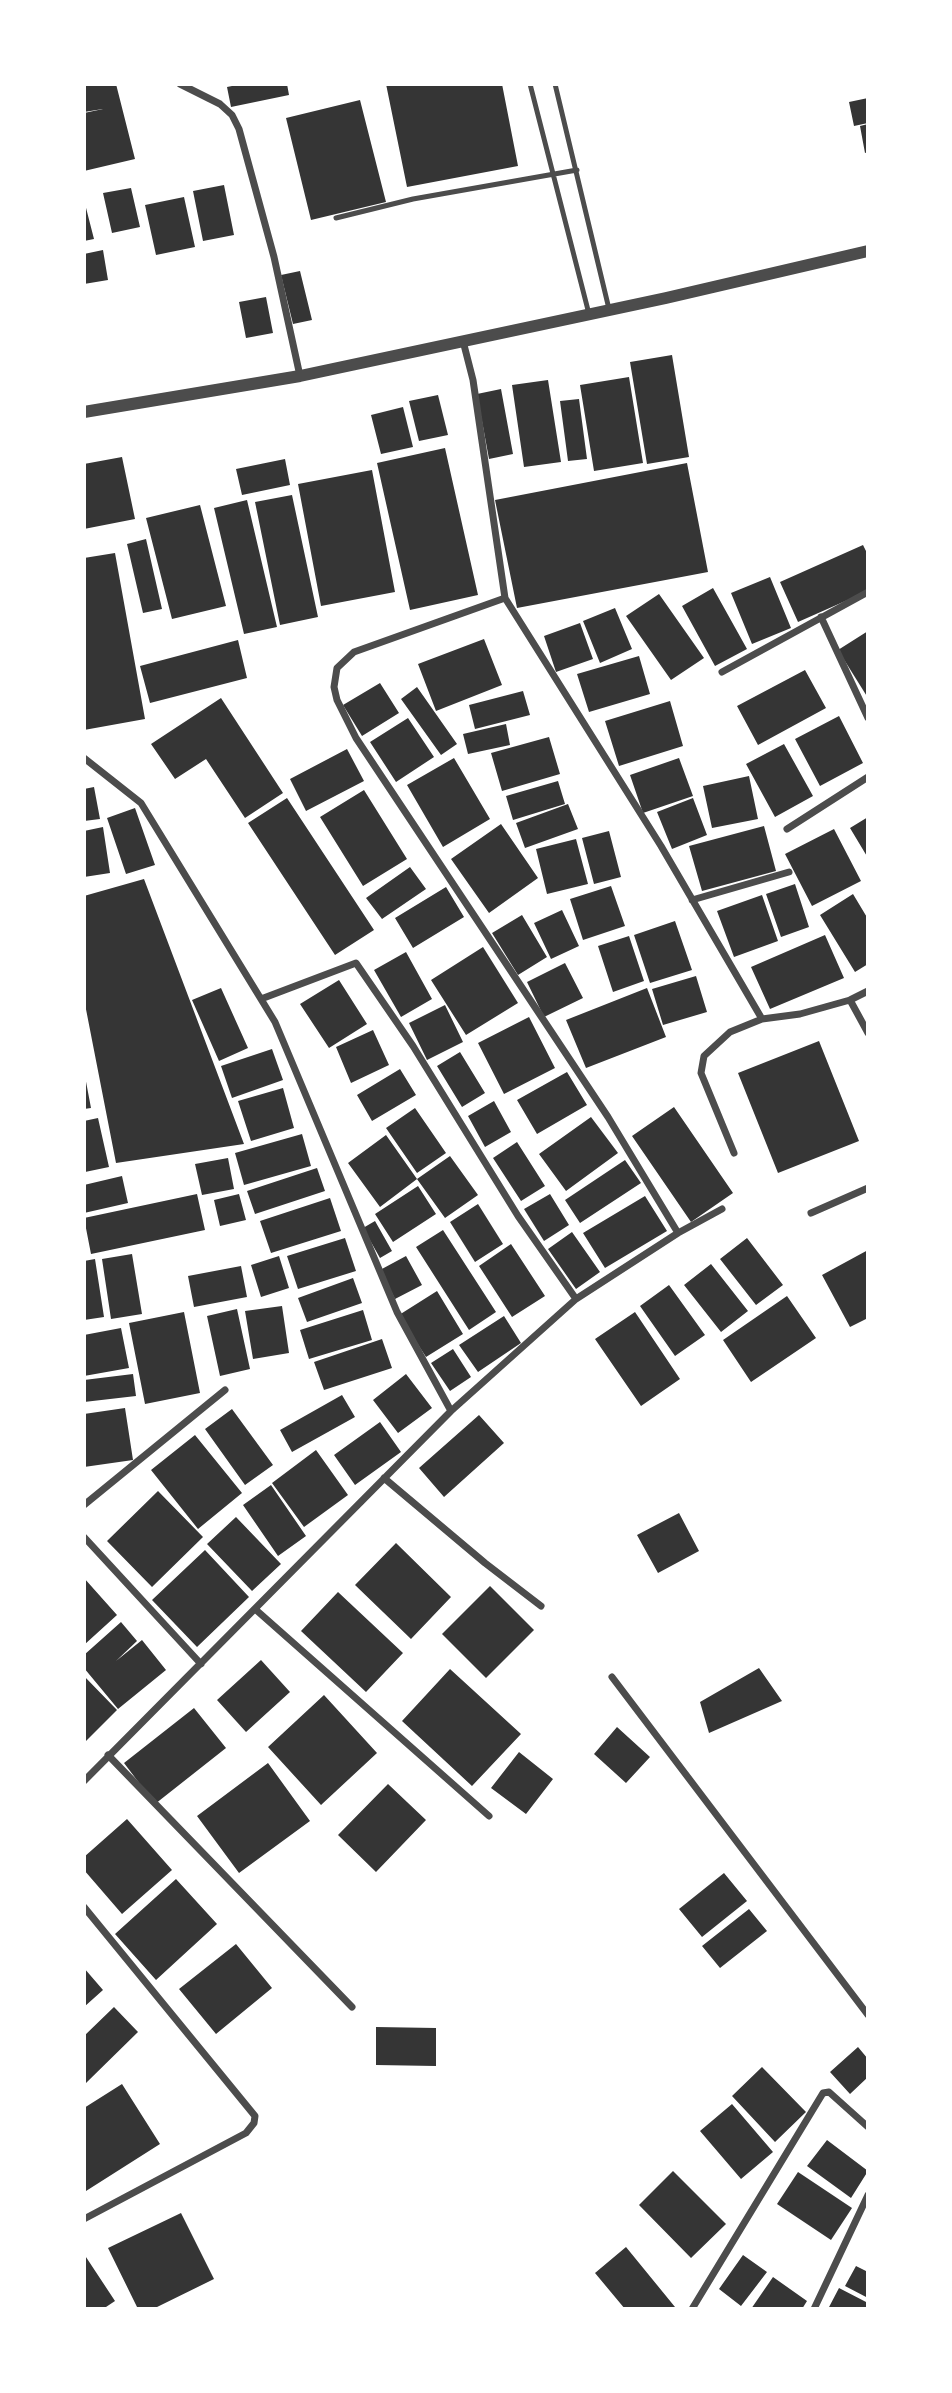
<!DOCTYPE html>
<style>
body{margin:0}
#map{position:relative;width:952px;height:2393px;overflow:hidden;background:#fff;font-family:Figtree,sans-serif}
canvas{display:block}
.frame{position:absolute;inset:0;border:86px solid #fff;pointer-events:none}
</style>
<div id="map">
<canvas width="952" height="2393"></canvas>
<div class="frame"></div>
</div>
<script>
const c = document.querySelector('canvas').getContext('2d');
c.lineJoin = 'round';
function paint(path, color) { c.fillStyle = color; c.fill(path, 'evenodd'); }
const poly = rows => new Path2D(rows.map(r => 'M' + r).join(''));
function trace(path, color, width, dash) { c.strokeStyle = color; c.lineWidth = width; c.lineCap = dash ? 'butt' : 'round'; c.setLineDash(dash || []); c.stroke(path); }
paint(poly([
 [84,84,116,84,135,159,84,171,84,113,103,109,84,112],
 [242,84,287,84,289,95,231,107,227,87],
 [386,84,502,84,518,166,407,187],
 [868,98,868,123,854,126,849,102],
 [360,100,386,202,311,220,286,118],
 [868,124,868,152,865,153,860,126],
 [224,185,234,235,203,241,193,191],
 [131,188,140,227,112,233,103,193],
 [184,197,195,247,156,255,145,205],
 [84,200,94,239,84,241],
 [103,250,108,280,84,284,84,254],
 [300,271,312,320,293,324,281,275],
 [266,297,273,333,246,338,239,302],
 [672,355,689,457,647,464,630,362],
 [629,377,643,463,594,471,580,385],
 [548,380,561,462,524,467,512,385],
 [501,389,513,454,489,459,477,394],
 [438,395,448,435,419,441,409,401],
 [579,399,587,459,568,461,560,401],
 [403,407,413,447,381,454,371,415],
 [445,448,478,595,410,610,377,463],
 [122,457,135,519,84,529,84,464],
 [285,459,290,485,242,495,236,469],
 [687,463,708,572,517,608,495,500],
 [372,470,395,592,321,606,298,484],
 [292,495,318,617,280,625,255,502],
 [247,500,277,627,244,634,214,508],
 [200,505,226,606,172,619,146,518],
 [146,539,162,609,143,613,127,544],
 [863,545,868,555,868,591,798,622,780,582],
 [115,553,145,719,84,730,84,558],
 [770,577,791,628,752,644,731,593],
 [713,588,747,649,715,666,682,606],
 [659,594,704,658,671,680,626,616],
 [615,608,632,649,600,663,583,621],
 [580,623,593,659,556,672,544,636],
 [868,631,868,698,838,650],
 [484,639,502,685,436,711,418,664],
 [238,640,247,678,150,703,140,666],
 [639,656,650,694,589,712,577,674],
 [805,670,826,708,758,745,737,706],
 [380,683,399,713,362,736,343,705],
 [417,687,457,744,441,755,401,699],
 [523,691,530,715,475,729,469,705],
 [221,698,283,793,245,818,206,759,175,779,151,744],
 [670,701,683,746,619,766,605,721],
 [839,716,863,763,820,786,795,739],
 [408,718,434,757,396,782,370,742],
 [506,724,510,745,468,754,463,734],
 [549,737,560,774,502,791,491,753],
 [784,744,813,796,775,817,746,764],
 [347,749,364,781,306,811,290,779],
 [454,758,490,819,443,847,407,785],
 [679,758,693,796,643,813,630,775],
 [749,776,758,819,712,828,703,786],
 [558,781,565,804,513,820,506,796],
 [94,787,100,819,84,821,84,789],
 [364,790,407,859,363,886,320,817],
 [287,798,374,930,335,955,248,823],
 [693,798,707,835,672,849,657,812],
 [568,804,578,829,525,848,516,823],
 [135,808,155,865,126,874,107,818],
 [868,817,868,858,850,828],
 [501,824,538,878,489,913,451,859],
 [764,826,776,871,702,891,689,846],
 [103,827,110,873,84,877,84,831],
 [834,829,861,881,812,906,785,854],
 [609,831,621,877,594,884,582,838],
 [576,839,588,884,547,894,536,849],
 [410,867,426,889,382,919,366,898],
 [144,879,244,1144,116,1163,84,999,84,896],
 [795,884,809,927,781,937,766,894],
 [611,886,625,926,583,940,570,899],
 [446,887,464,917,413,948,395,918],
 [853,894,868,919,868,964,855,972,820,915],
 [762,895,778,941,734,957,717,911],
 [562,910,579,946,551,959,534,923],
 [522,915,547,957,518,975,492,933],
 [675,921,692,970,650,983,634,935],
 [825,935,844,978,770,1009,751,967],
 [629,936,644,981,613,992,598,946],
 [483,947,518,1003,466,1035,431,980],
 [406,952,432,999,401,1017,374,970],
 [565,963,583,998,544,1017,527,982],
 [696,976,707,1012,663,1025,652,989],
 [339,980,367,1024,329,1048,300,1004],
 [221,988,248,1048,219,1061,192,1000],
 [647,988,666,1037,586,1068,566,1020],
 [445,1005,463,1042,427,1060,409,1023],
 [529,1017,555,1068,504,1094,478,1043],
 [373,1030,389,1065,351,1083,336,1047],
 [819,1041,859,1141,778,1173,738,1073],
 [272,1049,283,1080,232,1098,221,1066],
 [460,1052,485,1093,462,1107,437,1066],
 [400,1069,416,1095,372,1121,357,1095],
 [84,1071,91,1108,84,1109],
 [567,1072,587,1105,537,1134,517,1100],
 [283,1088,294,1128,251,1141,238,1101],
 [494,1101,511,1132,485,1147,468,1116],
 [674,1107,733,1193,691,1222,632,1136],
 [415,1108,446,1153,417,1173,386,1128],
 [591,1117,618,1153,566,1191,539,1154],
 [98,1118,109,1167,85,1172,84,1121],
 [302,1134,311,1166,244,1185,235,1153],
 [386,1135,417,1179,380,1207,348,1163],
 [517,1142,545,1186,521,1201,493,1158],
 [450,1156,478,1195,445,1218,417,1179],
 [228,1158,234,1189,202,1195,195,1164],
 [625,1160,641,1183,580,1223,565,1200],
 [317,1168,325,1191,255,1214,247,1191],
 [122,1176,128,1203,84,1213,84,1185],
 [418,1186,436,1214,393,1242,375,1214],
 [197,1194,205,1230,91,1254,84,1218],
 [239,1194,246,1220,220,1226,214,1200],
 [550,1194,569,1225,544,1241,524,1209],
 [645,1196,667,1231,605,1268,583,1233],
 [330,1198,341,1231,271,1253,260,1221],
 [478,1204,503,1244,475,1262,450,1222],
 [375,1221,392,1251,380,1258,363,1228],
 [443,1230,496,1312,469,1330,416,1247],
 [572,1232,600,1272,576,1289,548,1249],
 [345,1238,356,1271,298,1289,287,1256],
 [747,1238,783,1285,756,1305,720,1259],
 [511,1244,545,1296,512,1317,479,1266],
 [868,1250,868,1318,850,1327,822,1275],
 [132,1254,142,1314,111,1319,102,1259],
 [279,1256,289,1288,261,1297,251,1265],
 [406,1256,422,1285,395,1299,380,1270],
 [95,1259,104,1317,84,1320,84,1261],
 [711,1264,748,1311,721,1332,684,1285],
 [241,1266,247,1297,194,1307,188,1276],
 [353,1278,362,1303,307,1322,298,1298],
 [669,1285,705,1335,675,1356,640,1306],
 [437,1291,463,1334,426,1357,399,1315],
 [787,1296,816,1338,751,1382,723,1340],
 [282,1306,289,1353,253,1359,245,1311],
 [237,1309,250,1369,220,1376,207,1316],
 [363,1310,372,1340,309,1359,300,1330],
 [184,1312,200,1393,145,1404,129,1323],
 [635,1312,680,1379,641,1406,595,1339],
 [504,1316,521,1343,478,1372,459,1345],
 [121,1328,129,1368,84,1376,84,1335],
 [382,1339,392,1368,324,1390,314,1362],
 [453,1349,471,1377,450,1391,431,1363],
 [133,1374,136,1396,84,1402,84,1380],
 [406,1374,432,1408,398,1433,373,1400],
 [342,1395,355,1417,292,1452,280,1430],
 [125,1408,133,1460,84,1467,84,1414],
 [232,1409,273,1465,245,1485,205,1429],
 [479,1415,504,1443,444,1497,419,1468],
 [380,1422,401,1452,355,1485,334,1455],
 [195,1435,242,1493,198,1529,151,1470],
 [316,1450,348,1495,304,1527,272,1483],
 [271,1485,306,1536,278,1556,243,1505],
 [158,1491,203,1537,152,1587,107,1541],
 [679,1513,699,1551,658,1573,637,1535],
 [236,1517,281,1564,252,1591,207,1544],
 [396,1543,451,1597,411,1639,355,1585],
 [205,1550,249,1597,197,1647,152,1600],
 [84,1578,117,1615,84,1645],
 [490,1586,534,1630,486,1678,442,1634],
 [338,1592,403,1653,366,1692,301,1631],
 [121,1622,137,1641,116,1661,142,1640,166,1670,118,1709,84,1668,84,1655],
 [261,1660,290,1692,246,1732,217,1700],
 [759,1668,782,1701,709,1733,700,1702],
 [450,1669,521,1734,472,1786,402,1721],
 [84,1676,117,1710,84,1743],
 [324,1695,377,1753,321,1805,268,1747],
 [194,1708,226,1748,155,1804,124,1763],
 [617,1727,650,1757,626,1783,594,1754],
 [519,1752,553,1779,526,1814,491,1788],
 [268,1763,310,1821,239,1873,197,1816],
 [388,1784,426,1820,376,1872,338,1835],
 [127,1819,172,1870,122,1914,84,1870,84,1857],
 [724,1873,747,1901,702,1937,679,1909],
 [176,1879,217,1924,156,1980,115,1934],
 [749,1909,767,1931,720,1968,702,1946],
 [236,1944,272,1988,216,2034,179,1989],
 [84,1968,103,1990,84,2007],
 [114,2007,138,2032,86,2083,84,2036],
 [376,2027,436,2028,436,2066,376,2065],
 [858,2047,868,2059,868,2077,850,2094,830,2072],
 [762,2067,806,2112,775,2142,732,2096],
 [122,2084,160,2144,86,2191,84,2108],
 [732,2104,773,2152,741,2179,700,2131],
 [827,2140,868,2171,851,2198,807,2166],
 [673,2171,726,2224,691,2258,639,2205],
 [798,2172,852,2208,831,2240,777,2204],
 [181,2213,214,2279,153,2309,138,2309,108,2248],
 [626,2247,675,2307,673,2309,625,2309,595,2273],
 [84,2254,115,2301,103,2309,84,2309],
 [743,2255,767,2272,741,2306,719,2289],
 [856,2266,868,2272,868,2298,845,2286],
 [773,2277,807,2301,802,2309,751,2309],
 [839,2288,868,2303,868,2309,828,2309]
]), '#353535');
trace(poly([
 [530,84,589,314],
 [555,84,609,309],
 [336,218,413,199,577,170]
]), '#4c4c4c', 5);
trace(poly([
 [180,84,220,104,232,115,239,129,274,257,300,376],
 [463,341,473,380,505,598,661,846,762,1019,800,1014,850,1000,868,991],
 [505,598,354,652,337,668,334,687,337,700,356,738,608,1117,678,1233],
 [821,617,868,718],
 [722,672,868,592],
 [84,758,141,803,275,1022,397,1312,451,1411],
 [787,829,868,777],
 [692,900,789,872],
 [261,999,356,963,413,1046,518,1216,576,1299],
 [850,1000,868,1033],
 [734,1153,701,1073,704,1056,730,1032,762,1019],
 [811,1213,868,1188],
 [384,1478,485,1563,541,1606],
 [84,1505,225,1390],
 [84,1537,201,1664],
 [255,1609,489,1816],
 [612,1677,868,2015],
 [108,1755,352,2007],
 [84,1781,451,1411,576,1299,678,1233,722,1209],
 [84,1907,255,2116,254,2123,246,2133,84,2219],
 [692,2309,823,2093,829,2092,868,2127],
 [814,2309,868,2195]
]), '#4c4c4c', 7);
trace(poly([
 [84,412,300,376,666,298,868,251]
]), '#4c4c4c', 12);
</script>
